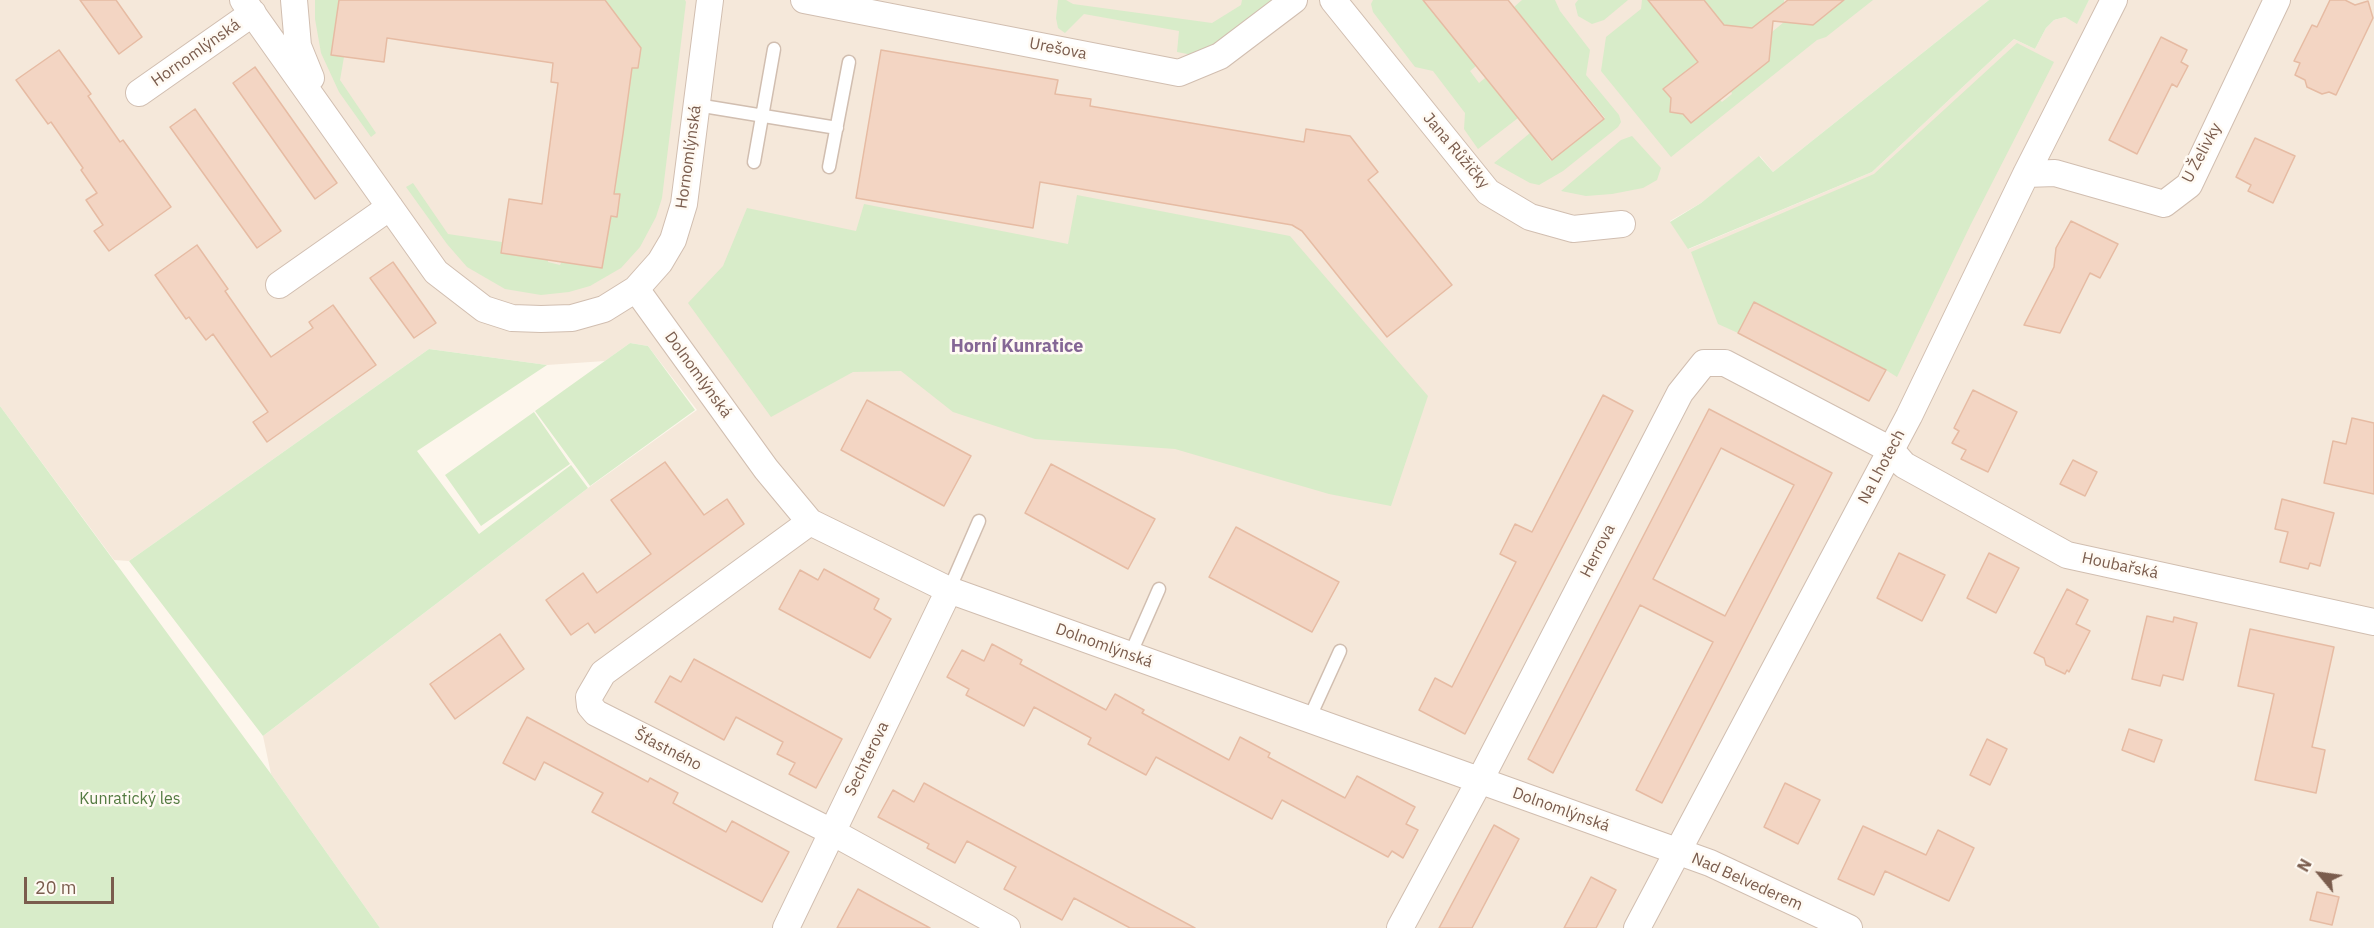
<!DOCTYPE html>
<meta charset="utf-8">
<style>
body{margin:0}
#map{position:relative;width:2374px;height:928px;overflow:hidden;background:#fdf6ec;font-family:"IBM Plex Sans",sans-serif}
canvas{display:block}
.north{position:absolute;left:2290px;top:844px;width:60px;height:60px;-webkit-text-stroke:4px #fffaf3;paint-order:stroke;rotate:299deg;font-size:16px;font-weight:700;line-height:24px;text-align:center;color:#7a5c4d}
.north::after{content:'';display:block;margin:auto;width:21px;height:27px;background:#7a5c4d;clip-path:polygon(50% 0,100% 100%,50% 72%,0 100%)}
.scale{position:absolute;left:24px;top:877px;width:90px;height:27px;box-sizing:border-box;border:3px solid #7a5c4d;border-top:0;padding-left:8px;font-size:18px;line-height:21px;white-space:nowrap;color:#7a5c4d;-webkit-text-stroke:4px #fffaf3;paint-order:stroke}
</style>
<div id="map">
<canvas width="2374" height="928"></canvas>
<div class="north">N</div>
<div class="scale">20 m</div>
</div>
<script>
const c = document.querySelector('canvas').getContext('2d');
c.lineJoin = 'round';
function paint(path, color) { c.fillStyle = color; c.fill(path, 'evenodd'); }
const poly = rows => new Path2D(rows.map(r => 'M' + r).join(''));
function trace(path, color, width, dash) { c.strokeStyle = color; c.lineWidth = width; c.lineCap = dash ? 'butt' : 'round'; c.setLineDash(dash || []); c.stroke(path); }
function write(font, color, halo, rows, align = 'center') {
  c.font = font + ' "IBM Plex Sans",sans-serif'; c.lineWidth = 5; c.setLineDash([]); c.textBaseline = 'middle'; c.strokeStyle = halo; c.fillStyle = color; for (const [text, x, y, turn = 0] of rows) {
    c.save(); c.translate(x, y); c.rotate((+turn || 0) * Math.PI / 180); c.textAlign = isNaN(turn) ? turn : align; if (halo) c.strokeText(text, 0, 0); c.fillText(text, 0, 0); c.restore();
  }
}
paint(poly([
 [0,0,1989,0,1773,172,1760,156,1701,203,1670,221,1689,249,1872,172,2014,39,2035,49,2046,28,2054,20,2065,17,2077,23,2089,0,2374,0,2374,928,380,928,271,774,263,736,588,488,697,410,648,346,630,343,605,361,547,365,429,349,129,561,114,560,0,406]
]), '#f5e8da');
paint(poly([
 [315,0,339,0,331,55,344,57,340,80,376,133,371,137,339,92,321,53,315,19],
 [602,0,685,0,686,2,662,198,656,217,640,247,621,268,590,286,569,292,541,295,505,289,467,267,447,244,406,187,413,183,448,234,502,242,502,253,548,259,548,262,560,265,562,261,602,267,607,225,610,225,611,216,617,217,620,195,614,194,616,185,613,184,623,134,630,82,630,67,638,68,641,48,638,44,636,45],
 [1058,0,1066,0,1073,4,1212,23,1241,5,1242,0,1276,0,1279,3,1198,56,1177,52,1179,31,1084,14,1065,33,1058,28,1056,18],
 [1373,0,1423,0,1476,66,1470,71,1479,83,1485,78,1497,92,1501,89,1513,103,1509,107,1518,118,1478,149,1464,129,1465,113,1433,71,1415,67,1373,12,1371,4],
 [1522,0,1555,0,1560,11,1590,50,1586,75,1619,115,1621,122,1618,127,1563,171,1539,185,1530,183,1494,163,1530,133,1551,161,1605,118,1514,7],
 [1578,0,1628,0,1604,20,1592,24,1578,16,1575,4],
 [1642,0,1649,0,1698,62,1664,89,1671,98,1670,112,1683,114,1720,100,1722,102,1732,94,1731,91,1772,32,1784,22,1813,25,1844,0,1873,0,1826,37,1817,40,1671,157,1601,71,1606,37,1641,9],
 [1704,0,1784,0,1784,3,1752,28,1741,27,1731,34],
 [1989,0,2089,0,2077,24,2065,17,2054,20,2046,28,2035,49,2014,39,1872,172,1688,249,1670,222,1701,203,1759,156,1773,172],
 [2017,43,2054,62,1971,224,1897,377,1886,370,1754,302,1738,333,1718,324,1691,252,1874,174],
 [1632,136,1661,168,1657,180,1643,188,1612,194,1586,196,1561,191,1621,140],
 [1077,195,1290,236,1428,396,1391,506,1329,494,1175,449,1035,439,953,412,901,371,853,372,771,417,688,303,723,266,747,208,856,231,864,204,1068,244],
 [630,343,648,346,695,410,590,486,535,411],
 [429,349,547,365,417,451,479,534,571,465,588,488,263,736,129,561],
 [0,406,271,774,380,928,0,928],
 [534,412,570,464,481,526,445,475]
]), '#d8ecc9');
const building = poly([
 [80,0,116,0,142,37,119,54,80,0],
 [339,0,605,0,641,48,638,68,632,68,623,134,614,194,620,194,617,217,611,216,602,268,501,253,509,199,542,204,558,83,551,82,553,63,387,38,384,62,331,55,339,0],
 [1423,0,1508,0,1604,119,1552,160,1423,0],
 [1648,0,1704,0,1724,25,1752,28,1788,0,1844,0,1813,25,1773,21,1769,61,1691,123,1683,114,1670,112,1671,98,1663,89,1698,62,1648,0],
 [2330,0,2345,0,2355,5,2368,1,2373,18,2336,95,2329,92,2322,94,2307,87,2305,80,2295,75,2300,63,2294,61,2312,25,2317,27,2330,0],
 [2161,37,2187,50,2181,62,2188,66,2177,87,2172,84,2137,154,2109,140,2161,37],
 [59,50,91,94,88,96,120,142,123,140,171,207,109,251,94,231,103,225,86,200,97,193,81,170,83,168,51,122,48,124,16,80,59,50],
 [881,50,1058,80,1055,94,1091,99,1090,106,1304,142,1306,129,1350,136,1378,172,1368,180,1452,285,1387,337,1302,231,1292,225,1040,182,1033,228,856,198,881,50],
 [255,67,337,183,315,199,233,83,255,67],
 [195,109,281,231,257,248,170,127,195,109],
 [2255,138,2295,156,2273,203,2248,191,2251,185,2236,177,2255,138],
 [2071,221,2118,244,2100,278,2090,273,2060,333,2024,325,2054,267,2056,248,2071,221],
 [197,245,228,289,225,291,271,357,313,328,309,322,333,305,376,365,267,442,253,422,268,412,213,334,206,340,189,317,186,319,155,275,197,245],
 [393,262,436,323,414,338,370,278,393,262],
 [1754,302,1886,370,1869,401,1738,333,1754,302],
 [1973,390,2017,412,1988,472,1961,459,1966,450,1952,443,1959,431,1954,428,1973,390],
 [1603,395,1633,411,1465,734,1419,710,1435,678,1452,687,1516,562,1500,554,1515,524,1532,532,1603,395],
 [867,400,971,456,944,506,841,450,867,400],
 [1709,409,1832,473,1662,803,1636,790,1713,642,1640,605,1553,773,1528,759,1709,409],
 [1721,448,1794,485,1725,616,1653,579,1721,448],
 [2352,418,2374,423,2374,494,2324,483,2333,441,2346,444,2352,418],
 [2073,460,2097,472,2085,496,2060,484,2073,460],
 [665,462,704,515,727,499,744,524,595,633,588,623,571,635,546,600,583,573,597,593,651,554,611,500,665,462],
 [1051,464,1155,519,1128,569,1025,513,1051,464],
 [2282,499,2334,513,2320,566,2310,563,2308,569,2280,562,2288,532,2275,529,2282,499],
 [1236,527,1339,582,1312,632,1209,577,1236,527],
 [1899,553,1945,575,1922,621,1877,598,1899,553],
 [1989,553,2019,568,1996,613,1967,598,1989,553],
 [824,569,879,599,874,609,891,619,870,658,779,609,800,570,818,580,824,569],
 [2067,589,2088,600,2076,624,2090,631,2069,672,2067,670,2065,674,2046,665,2044,658,2034,653,2067,589],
 [2147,616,2173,622,2174,617,2197,623,2183,680,2163,675,2160,686,2132,679,2147,616],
 [2250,629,2334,647,2312,747,2325,750,2316,793,2255,780,2274,694,2238,686,2250,629],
 [500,634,524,669,455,719,430,684,500,634],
 [992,644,1022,660,1020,664,1106,710,1115,694,1144,710,1142,713,1229,760,1240,737,1270,753,1268,757,1345,798,1357,776,1415,807,1406,824,1418,830,1403,858,1392,851,1388,857,1282,800,1272,819,1156,757,1146,775,1088,744,1091,738,1034,707,1024,726,966,695,969,689,947,677,962,650,984,661,992,644],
 [694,659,842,739,816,788,789,774,795,763,777,754,783,742,736,717,724,740,655,702,670,676,681,682,694,659],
 [527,717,648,782,650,778,678,793,673,803,726,832,732,821,789,852,762,902,592,812,603,793,544,762,535,780,503,763,527,717],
 [2129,729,2162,740,2154,762,2122,750,2129,729],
 [1987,739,2007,749,1990,785,1970,775,1987,739],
 [924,783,953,799,1195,928,1130,928,1074,898,1062,920,1004,889,1016,867,967,841,955,863,927,848,929,844,878,817,893,790,914,802,924,783],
 [1785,783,1820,800,1798,844,1764,827,1785,783],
 [1494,825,1519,839,1472,928,1439,928,1494,825],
 [1863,826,1926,855,1938,830,1974,848,1949,901,1885,871,1874,895,1838,879,1863,826],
 [1591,877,1616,890,1596,928,1564,928,1591,877],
 [858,889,889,906,930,928,837,928,858,889],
 [2317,892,2339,897,2332,925,2310,920,2317,892]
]);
paint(building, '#f3d5c3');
trace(building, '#e6bba3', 1.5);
const service = poly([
 [697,105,837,128],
 [754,162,774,49],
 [829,167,849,62],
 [949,590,979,521],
 [1130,655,1159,589],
 [1309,719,1340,651]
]);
const minor = poly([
 [243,0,436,272,484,309,512,318,541,319,572,318,604,309,636,289,660,262,673,240,684,204,710,0],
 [294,0,298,46,311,78],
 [804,0,1179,73,1220,56,1294,0],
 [1333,0,1488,192,1530,217,1573,229,1622,224],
 [139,93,253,13],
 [2026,174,2055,173,2164,204,2189,185,2277,0],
 [279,285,390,207],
 [636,289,766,469,810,522,949,590,1710,863,1849,928],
 [810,522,603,673,589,697,590,706,596,713,832,832,1007,928],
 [786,928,949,590],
 [1400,928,1480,780,1680,393,1704,363,1725,363,1891,450,1904,465,2067,555,2374,622],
 [1637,928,1909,416,2026,174,2114,0]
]);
trace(service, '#d1beb0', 15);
trace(minor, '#d1beb0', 28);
trace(service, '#fff', 12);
trace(minor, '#fff', 26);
write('16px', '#7a5c4d', '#fffaf3', [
 ["Urešova",1058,49,11],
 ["Hornomlýnská",196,53,-35],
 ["Jana Růžičky",1456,151,50],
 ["U Želivky",2202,153,-62],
 ["Hornomlýnská",689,157,-82],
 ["Dolnomlýnská",698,375,54],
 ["Na Lhotech",1882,467,-62],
 ["Herrova",1598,551,-63],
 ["Houbařská",2120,566,12],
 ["Dolnomlýnská",1104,646,20],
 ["Šťastného",668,750,27],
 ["Sechterova",867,759,-64],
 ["Dolnomlýnská",1561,810,20],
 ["Nad Belvederem",1747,882,24]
]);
write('16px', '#537a41', '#fffaf3', [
 ["Kunratický les",130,799]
]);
write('bold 18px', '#846695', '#fffaf3', [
 ["Horní Kunratice",1017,347]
]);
</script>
